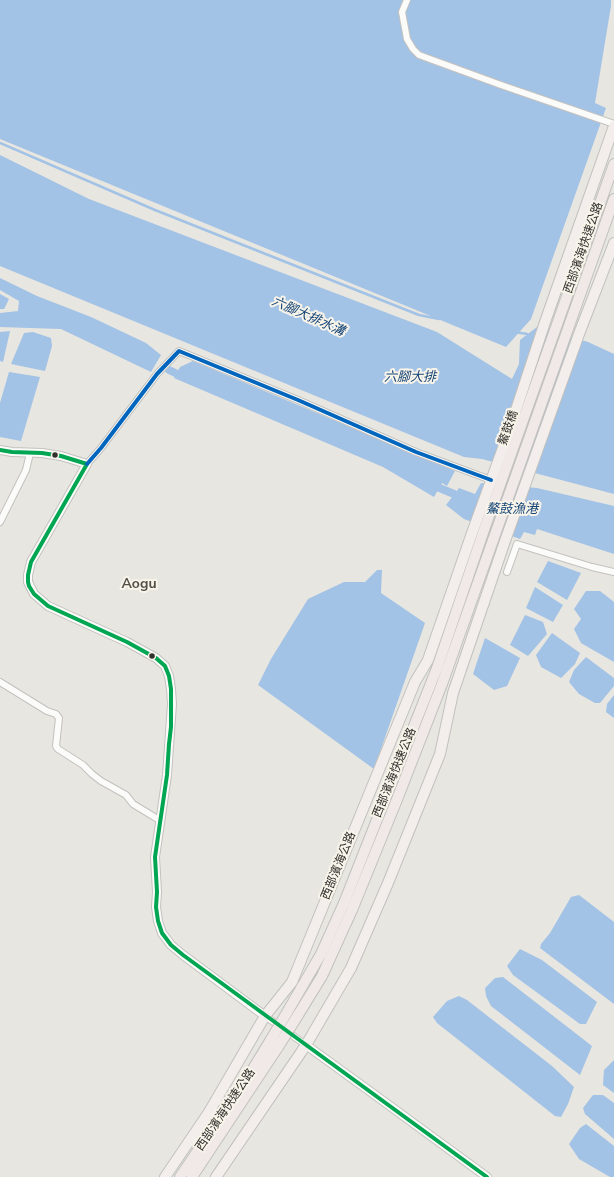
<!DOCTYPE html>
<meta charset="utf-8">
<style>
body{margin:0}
canvas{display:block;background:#e7e6e0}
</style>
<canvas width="614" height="1177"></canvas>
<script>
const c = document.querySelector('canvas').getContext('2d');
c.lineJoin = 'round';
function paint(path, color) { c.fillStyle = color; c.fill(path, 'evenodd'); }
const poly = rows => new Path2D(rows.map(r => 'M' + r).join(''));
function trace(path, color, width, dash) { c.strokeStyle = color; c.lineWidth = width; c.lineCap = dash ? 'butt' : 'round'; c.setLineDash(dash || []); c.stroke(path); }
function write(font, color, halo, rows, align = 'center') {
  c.font = font + ' "Nunito Sans","Noto Sans TC",sans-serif'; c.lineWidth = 4; c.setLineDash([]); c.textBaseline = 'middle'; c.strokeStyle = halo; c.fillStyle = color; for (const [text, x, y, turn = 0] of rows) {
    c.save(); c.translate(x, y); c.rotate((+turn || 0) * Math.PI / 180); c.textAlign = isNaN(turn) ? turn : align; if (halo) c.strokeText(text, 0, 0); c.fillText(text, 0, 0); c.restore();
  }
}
paint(poly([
 [0,0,611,0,611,6,595,103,606,108,531,319,506,347,0,139],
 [0,155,89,199,437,332,512,379,519,364,520,340,537,327,588,342,614,354,614,494,482,459,464,457,0,266],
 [0,278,37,296,91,317,146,343,161,355,151,372,61,329,0,327,0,313,18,311,19,301,0,290],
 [0,294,9,299,4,309,0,309],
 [10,331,3,362,0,361,0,332],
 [33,332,51,338,52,346,45,371,11,364,24,333],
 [193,361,455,471,447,486,442,483,434,497,383,467,174,378,180,367],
 [9,372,40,377,21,441,0,437,0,403],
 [481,483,537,488,614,506,614,554,537,529,535,535,524,532,520,539,464,519,446,505,459,488,475,494],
 [548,561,581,573,567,600,537,582],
 [377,570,382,570,381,593,425,623,374,769,258,685,271,659,308,599,344,582,365,582],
 [535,587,563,605,553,622,526,608],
 [586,591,600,591,614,602,614,662,581,643,574,629,581,619,574,609],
 [525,615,543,622,547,634,528,656,510,645],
 [552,633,580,653,575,664,561,678,541,667,536,655],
 [485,638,520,658,507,686,494,690,473,674],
 [586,657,614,678,614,686,600,703,595,703,579,694,569,682,574,670],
 [614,695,614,718,606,712,607,704],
 [579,895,614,922,614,1004,540,948,541,944,550,933,571,897],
 [520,949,542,960,597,1002,586,1024,580,1024,513,975,507,966],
 [503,977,592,1046,580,1075,491,1006,486,996,485,988,495,978],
 [459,996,467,1000,552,1066,574,1087,568,1104,561,1117,555,1116,437,1023,433,1017,447,1001],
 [614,1060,614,1093,603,1085,604,1070],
 [593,1095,603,1095,614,1103,614,1139,585,1114,583,1108],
 [586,1124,614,1146,614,1177,610,1177,579,1159,569,1144,580,1128]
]), '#a2c2e6');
trace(poly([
 [0,143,155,210,419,315,439,319],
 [515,332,527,334]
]), '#a2c2e6', 2.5);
trace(poly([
 [169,370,186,378],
 [430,484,454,494]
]), '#a2c2e6', 8);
const minor = poly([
 [407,0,402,12,407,39,413,49,419,55,501,85,614,124],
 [87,464,101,448,157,374,179,351,298,400,416,452,491,480],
 [0,522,26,470,30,453],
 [507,572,517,544,592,567,614,572],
 [0,682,47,711,56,714,59,718,56,746,58,749,83,765,92,774,101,781,126,795,133,804,161,821],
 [265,1016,306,1045]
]);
const tertiary = poly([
 [0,450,12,452,42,453,61,456,87,464,31,562,28,575,28,582,34,594,48,606,127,642,156,658,165,666,169,676,171,689,172,704,167,775,155,857,157,892,156,907,158,921,162,933,171,945,183,955,265,1016],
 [306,1045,375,1095,487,1177]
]);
const primary = poly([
 [165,1177,209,1112,265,1016,292,982,415,682,428,660,472,533,507,437,545,322,614,126],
 [216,1177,306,1045,351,968,388,883,440,754,453,693,505,541,579,334,614,243]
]);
const trunk = poly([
 [289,1009,321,954,344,903,437,668,484,530,614,164],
 [298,1015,322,976,352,910,398,797,442,684,614,199],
 [180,1177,251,1072,270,1041],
 [192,1177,278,1047]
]);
trace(minor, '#c4c2be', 8);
trace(tertiary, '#c4c2be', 10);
trace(primary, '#c1c1be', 12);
trace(trunk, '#c1c1be', 12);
trace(minor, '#fbfbfa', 6);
trace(tertiary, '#fbfbfa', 8);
trace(primary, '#f3eeec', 10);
trace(trunk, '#f0e9e7', 10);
const trunkBridge = poly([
 [270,1041,289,1009],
 [278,1047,298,1015]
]);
trace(trunkBridge, '#c1c1be', 12, []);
trace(trunkBridge, '#f0e9e7', 10);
trace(poly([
 [0,450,12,452,42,453,61,456,87,464,31,562,28,575,28,582,29,586,34,594,48,606,127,642,156,658,165,666,169,676,171,689,171,727,169,744,167,775,155,857,157,892,156,907,158,921,162,933,171,945,183,955,487,1177]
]), '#00a651', 4);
trace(poly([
 [87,464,101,448,157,374,179,351,298,400,416,452,491,480]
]), '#0065bd', 4);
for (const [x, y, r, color] of [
 [55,455,3.5,"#31302c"],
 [152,656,3.5,"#31302c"]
]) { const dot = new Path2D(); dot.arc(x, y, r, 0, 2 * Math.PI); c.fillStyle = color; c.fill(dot); trace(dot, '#f8f4ea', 1.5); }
write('12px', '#31302c', '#f8f4ea', [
 ["西部濱海快速公路",584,248,-71],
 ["鰲鼓橋",509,428,-71],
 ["西部濱海快速公路",395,773,-68],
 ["西部濱海公路",339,866,-68],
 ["西部濱海快速公路",226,1110,-56]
]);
write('italic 13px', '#174677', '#f8f4ea', [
 ["六腳大排水溝",308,317,24],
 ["六腳大排",410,378],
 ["鰲鼓漁港",512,510]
]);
write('bold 14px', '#545149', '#f8f4ea', [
 ["Aogu",139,585]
]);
</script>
